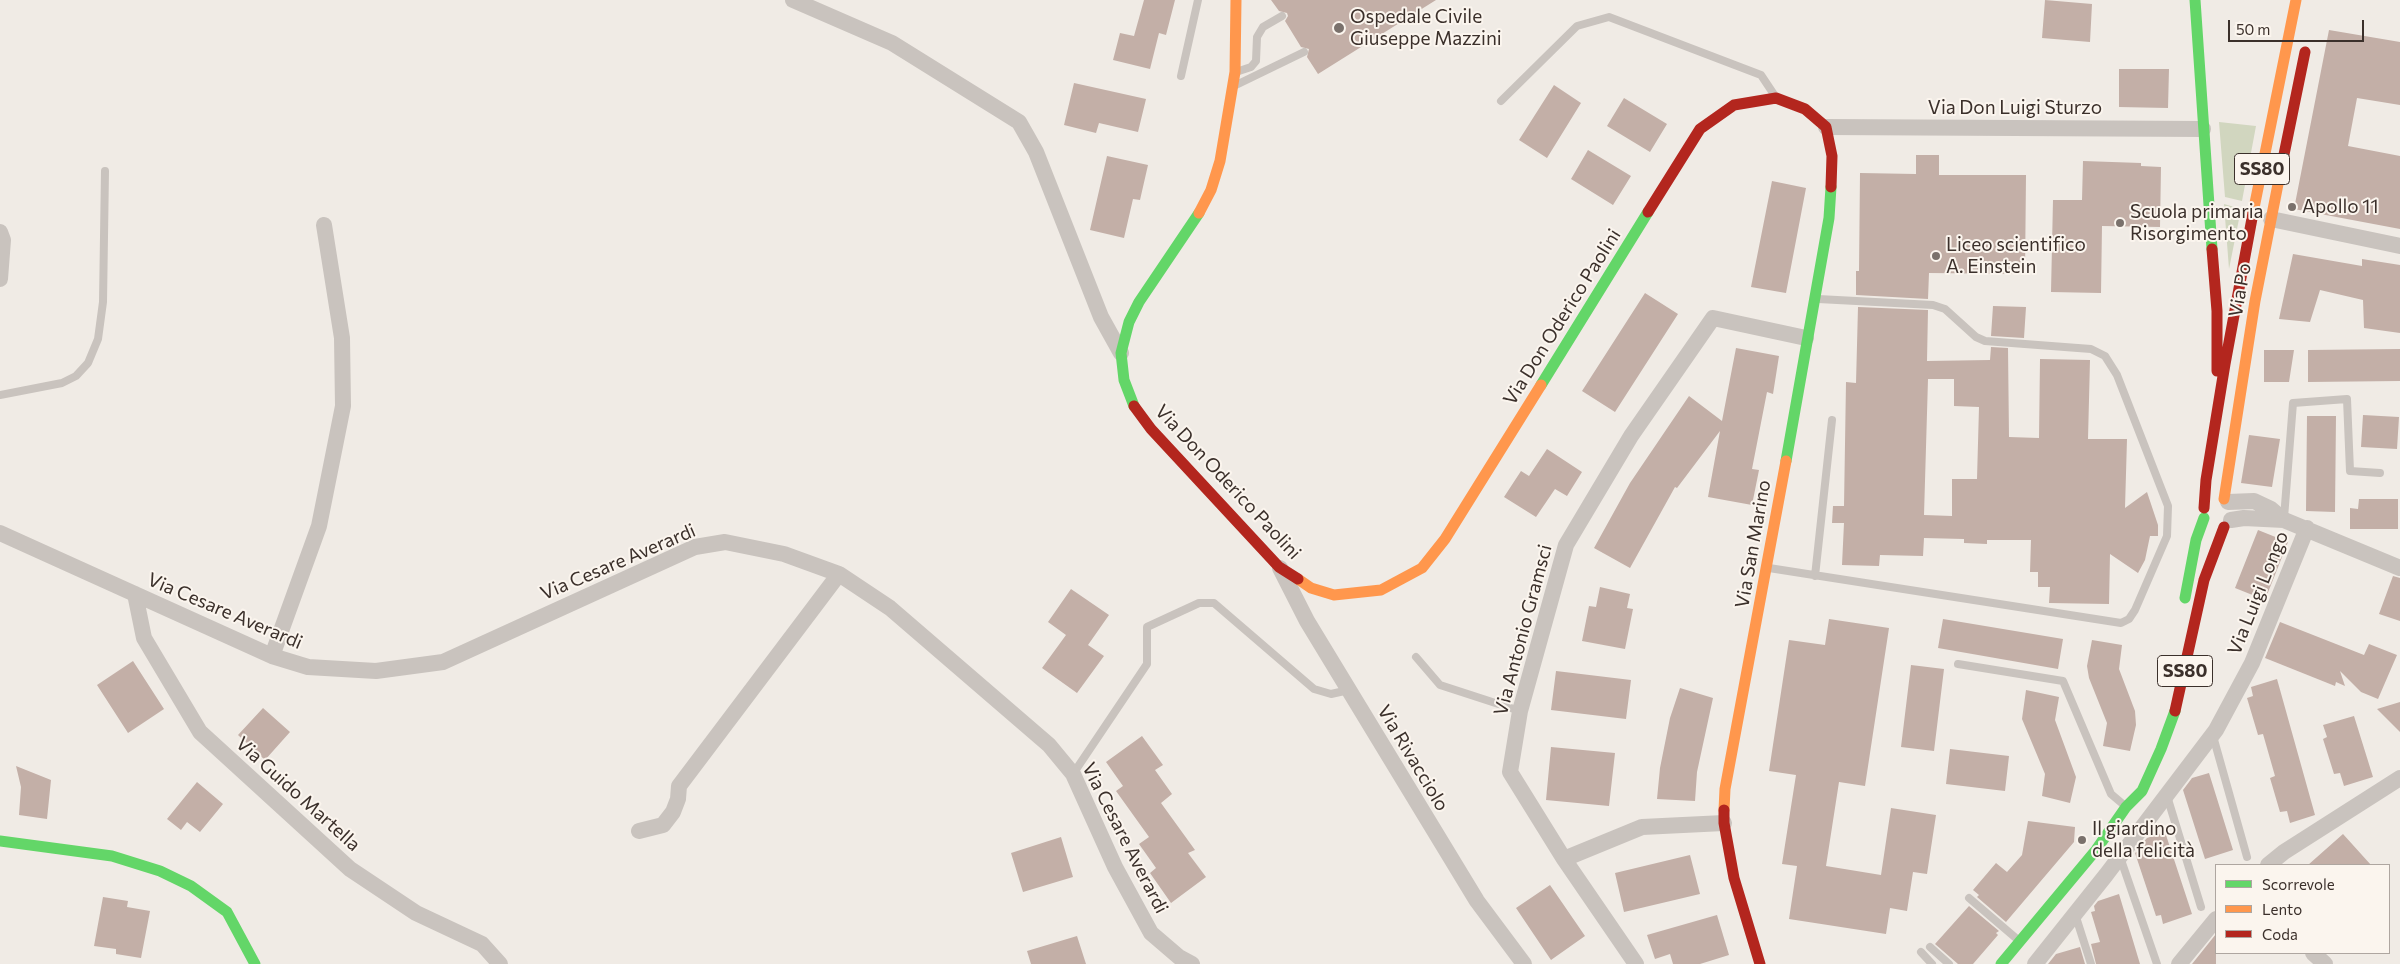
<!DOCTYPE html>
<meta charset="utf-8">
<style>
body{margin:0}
#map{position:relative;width:2400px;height:964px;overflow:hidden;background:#f0ebe5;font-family:Commissioner,sans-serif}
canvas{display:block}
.legend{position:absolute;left:2215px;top:864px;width:175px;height:90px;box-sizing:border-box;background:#fbf5ee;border:1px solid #aea6a0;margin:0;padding:6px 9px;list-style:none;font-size:15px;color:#3b302b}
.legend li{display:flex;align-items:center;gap:10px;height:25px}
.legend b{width:25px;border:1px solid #aea6a0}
.scale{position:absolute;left:2228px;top:20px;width:136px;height:22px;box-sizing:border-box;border:2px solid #3b302b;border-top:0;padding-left:6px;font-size:15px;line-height:18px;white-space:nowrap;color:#3b302b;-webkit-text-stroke:4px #fbf5ee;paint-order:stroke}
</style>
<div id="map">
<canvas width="2400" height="964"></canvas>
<ul class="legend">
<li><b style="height:6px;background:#63d668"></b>Scorrevole</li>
<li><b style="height:6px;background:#ff974d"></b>Lento</li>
<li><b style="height:6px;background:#b3261e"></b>Coda</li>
</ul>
<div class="scale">50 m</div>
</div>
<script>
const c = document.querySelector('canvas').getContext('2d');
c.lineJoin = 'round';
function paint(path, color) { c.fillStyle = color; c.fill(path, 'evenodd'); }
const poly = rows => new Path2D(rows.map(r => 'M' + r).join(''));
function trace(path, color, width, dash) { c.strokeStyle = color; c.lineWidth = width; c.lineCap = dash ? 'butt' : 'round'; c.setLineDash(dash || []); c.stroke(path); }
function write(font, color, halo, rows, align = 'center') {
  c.font = font + ' Commissioner,sans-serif'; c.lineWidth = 4; c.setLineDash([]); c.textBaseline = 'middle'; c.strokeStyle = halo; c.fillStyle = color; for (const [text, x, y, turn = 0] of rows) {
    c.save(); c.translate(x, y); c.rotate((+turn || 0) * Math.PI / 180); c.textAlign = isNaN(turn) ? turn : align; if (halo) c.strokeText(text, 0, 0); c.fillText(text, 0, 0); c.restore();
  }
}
paint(poly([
 [2219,122,2256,126,2242,201,2225,197],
 [2224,204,2241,209,2229,269]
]), '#d1d6bf');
paint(poly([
 [1144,0,1175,0,1166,35,1159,33,1150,69,1113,60,1120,33,1134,36],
 [1271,0,1436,0,1318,74,1307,57,1309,49,1301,47,1285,21,1288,16,1287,13,1279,11],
 [2045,0,2092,4,2090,42,2042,38],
 [2329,30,2400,42,2400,105,2357,98,2348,146,2400,156,2400,229,2294,209],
 [2119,69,2169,69,2168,108,2119,107],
 [1074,83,1146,99,1138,132,1099,123,1096,133,1064,125],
 [1554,85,1581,103,1547,158,1519,140],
 [1624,98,1667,124,1650,152,1607,126],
 [1588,150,1631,176,1613,205,1571,179],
 [1916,155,1939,155,1939,175,2026,175,2025,274,1929,273,1928,299,1856,295,1856,271,1859,271,1860,173,1916,174],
 [1107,156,1148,165,1140,200,1133,199,1124,238,1090,230],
 [2083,161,2141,163,2141,166,2161,167,2160,227,2102,226,2101,293,2051,292,2053,200,2082,200],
 [1772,181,1806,188,1786,293,1751,287],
 [2293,254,2362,266,2362,259,2400,265,2400,333,2364,328,2363,300,2320,290,2310,322,2279,319],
 [1645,293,1678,314,1615,412,1582,391],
 [1993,306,2026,307,2024,338,1991,336],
 [1858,307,1928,310,1927,361,1990,360,1991,347,2008,348,2009,437,2039,438,2040,359,2090,360,2088,439,2127,439,2125,508,2147,492,2158,525,2158,536,2150,536,2145,560,2138,573,2110,554,2109,604,2049,603,2050,587,2038,587,2038,572,2030,572,2031,540,1987,540,1987,544,1964,543,1964,539,1924,538,1923,556,1880,555,1879,566,1842,565,1844,523,1832,523,1833,506,1844,506,1846,382,1856,383],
 [1928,379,1954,379,1954,406,1979,407,1977,479,1952,479,1952,516,1924,515],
 [1736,348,1779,356,1773,394,1767,392,1752,469,1759,470,1752,505,1708,497,1720,431,1677,488,1675,487,1630,568,1594,548,1630,483,1689,396,1722,421],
 [2400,349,2400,381,2308,382,2308,350],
 [2264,350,2294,350,2289,382,2264,382],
 [2363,415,2399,417,2397,449,2361,447],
 [2307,416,2336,416,2335,512,2306,511],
 [2249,435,2280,439,2272,487,2241,483],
 [1547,449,1582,472,1567,496,1555,489,1536,517,1504,497,1521,471,1529,476],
 [2359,499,2398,499,2398,529,2350,529,2350,508,2358,509],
 [2258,530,2288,542,2265,600,2235,588],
 [2393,576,2400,578,2400,621,2379,614],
 [1600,587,1630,594,1627,608,1633,609,1625,649,1582,641,1589,606,1596,607],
 [1071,589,1109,615,1088,645,1104,656,1077,693,1042,668,1066,635,1048,622],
 [1829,619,1889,628,1865,786,1839,782,1826,866,1881,875,1891,808,1936,815,1927,874,1913,872,1907,911,1890,908,1886,934,1789,919,1797,866,1782,864,1796,775,1769,771,1789,640,1825,645],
 [1943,619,2063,639,2058,669,1938,648],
 [2280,622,2364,655,2369,644,2397,655,2378,699,2361,692,2340,671,2345,686,2336,682,2335,686,2265,658],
 [2092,640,2122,645,2119,669,2135,711,2136,725,2130,751,2103,746,2107,723,2089,678,2087,666],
 [133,661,164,709,128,733,97,685],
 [1911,665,1944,669,1934,751,1901,747],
 [1556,671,1631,680,1626,719,1551,710],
 [2277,679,2315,815,2290,823,2287,811,2280,812,2270,778,2275,776,2263,734,2258,735,2247,698,2253,696,2251,687],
 [1680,688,1713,698,1697,772,1695,801,1657,799,1660,768,1670,718],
 [2026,690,2059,697,2055,720,2076,777,2070,803,2042,796,2045,774,2022,719],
 [2400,702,2400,732,2377,709],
 [263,708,290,732,265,760,238,735],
 [2354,716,2373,777,2344,786,2340,773,2334,774,2323,739,2327,737,2323,725],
 [1142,736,1163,765,1155,770,1172,794,1161,803,1195,850,1188,853,1206,877,1171,903,1150,873,1156,868,1139,844,1149,837,1116,791,1123,786,1106,762],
 [1551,747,1615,753,1609,806,1546,800],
 [1950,749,2009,756,2005,791,1946,784],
 [16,766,51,780,47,819,19,815,21,787],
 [2209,773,2233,850,2205,859,2183,790,2192,778],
 [197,782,223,804,200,832,187,822,181,830,167,819],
 [2028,821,2075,827,2074,842,2006,922,1977,897,1979,895,1973,890,1996,863,2007,872,2022,855],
 [2165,832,2192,914,2163,924,2161,915,2156,916,2135,853,2141,849,2140,846,2147,838],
 [2343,834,2371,865,2308,865],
 [1061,837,1073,877,1023,892,1011,853],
 [1690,855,1700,894,1624,912,1615,873],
 [1550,885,1585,936,1551,960,1516,908],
 [2119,894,2140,964,2096,964,2091,944,2100,942,2091,912,2095,911,2094,906,2098,901],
 [103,897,128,901,127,907,150,911,141,958,116,954,116,949,94,946],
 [1969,906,1999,931,1996,933,1998,935,1973,964,1958,964,1935,944],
 [1717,915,1729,955,1700,964,1673,964,1670,954,1655,959,1647,935],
 [2216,934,2216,964,2192,964],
 [1077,936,1086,964,1031,964,1027,951],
 [2080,947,2085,964,2048,964,2056,954]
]), '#c3afa7');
trace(poly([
 [1239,71,1251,67,1256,61,1257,37,1263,27,1282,16],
 [1181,76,1198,0],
 [1236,85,1304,52],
 [1501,101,1577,26,1609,17,1761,75,1775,96],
 [0,395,62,383,76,376,88,363,98,339,103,302,105,171],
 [2284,518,2293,403,2347,399,2350,471,2380,473],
 [1769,568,2121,623,2129,619,2135,610,2167,536,2168,506,2117,375,2105,356,2091,349,1985,341,1976,337,1945,309,1933,305,1818,299],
 [1815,576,1832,420],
 [1416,657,1440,685,1520,711],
 [1958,664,2063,681,2111,794,2124,805],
 [2213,736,2247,857],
 [1073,774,1147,664,1147,627,1199,603,1214,603,1314,689,1331,694,1349,690],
 [2167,796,2201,907],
 [2120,857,2157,964],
 [1969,898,2017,939],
 [2075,914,2091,964],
 [1930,947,1949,964],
 [1921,952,1932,964]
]), '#c9c3be', 8);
trace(poly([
 [793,0,892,43,1019,122,1036,152,1101,317,1121,353],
 [1826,127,2203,129],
 [2271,219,2400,246],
 [0,232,3,240,0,279],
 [2228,502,2254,501,2271,509,2284,520,2400,568],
 [2231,520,2244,518,2284,520],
 [0,533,272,656,308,667,376,671,443,662,695,547,725,542,784,554,839,574,890,608,1049,745,1073,774,1115,867,1151,933,1179,957,1192,964],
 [1280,568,1307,621,1477,901,1524,964],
 [135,594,144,638,200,732,350,869,416,913,482,944,500,964],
 [272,656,319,526,343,406,342,338,324,225],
 [639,831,663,825,673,812,678,799,679,786,839,574],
 [1564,859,1642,827,1724,823],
 [2268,865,2284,852,2400,778],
 [2313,953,2325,964],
 [1636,964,1564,859,1510,772,1520,711,1566,545,1631,436,1713,318,1806,338],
 [2035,964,2106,875,2216,730,2252,663,2307,528],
 [2179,964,2216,919]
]), '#c9c3be', 16);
trace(poly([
 [2195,0,2212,249],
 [1541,385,1648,212],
 [1134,406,1124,380,1121,353,1129,322,1139,302,1199,213],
 [1786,461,1829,218,1831,187],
 [2185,598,2196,540,2204,518],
 [0,841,112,856,160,871,191,886,227,912,255,964],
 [2001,964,2096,850,2126,807,2142,791,2161,749,2175,711]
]), '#63d668', 11);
trace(poly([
 [1199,213,1211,190,1220,161,1235,72,1236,0],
 [2253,213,2296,0],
 [2224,499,2255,301,2280,174],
 [1298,579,1311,588,1334,595,1381,590,1422,568,1445,539,1541,385],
 [1724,810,1725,789,1786,461]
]), '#ff974d', 11);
trace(poly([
 [2280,174,2305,52],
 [1648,212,1700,129,1734,105,1776,98,1805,109,1826,127,1832,156,1831,187],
 [2212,249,2217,311,2217,371],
 [1134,406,1151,429,1279,567,1298,579],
 [2204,508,2206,480,2225,364,2253,213],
 [2175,711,2204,580,2224,527],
 [1724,810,1724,823,1734,878,1760,964]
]), '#b3261e', 11);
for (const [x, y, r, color] of [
 [1339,28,6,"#7a716c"],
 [2292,207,5,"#7a716c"],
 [2120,223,5,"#7a716c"],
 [1936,256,5,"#7a716c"],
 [2082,840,5,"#7a716c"]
]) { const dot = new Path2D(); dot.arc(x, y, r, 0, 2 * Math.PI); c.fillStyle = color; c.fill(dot); trace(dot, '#fbf5ee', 2); }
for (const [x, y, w] of [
 [2262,169,55],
 [2185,671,55]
]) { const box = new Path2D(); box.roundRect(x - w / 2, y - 15.5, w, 31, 4); c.fillStyle = '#fbf5ee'; c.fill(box); trace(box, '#3b302b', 1); }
write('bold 18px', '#3b302b', null, [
 ["SS80",2262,169],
 ["SS80",2185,671]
]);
write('19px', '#3b302b', '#fbf5ee', [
 ["Ospedale Civile",1350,17],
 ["Giuseppe Mazzini",1350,39],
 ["Apollo 11",2302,207],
 ["Scuola primaria",2130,212],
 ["Risorgimento",2130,234],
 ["Liceo scientifico",1946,245],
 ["A. Einstein",1946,267],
 ["Il giardino",2092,829],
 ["della felicità",2092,851]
], 'left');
write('19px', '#3b302b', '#fbf5ee', [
 ["Via Don Luigi Sturzo",2015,108],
 ["Via Po",2240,290,-80],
 ["Via Don Oderico Paolini",1562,317,-58],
 ["Via Don Oderico Paolini",1228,482,47],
 ["Via San Marino",1753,544,-80],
 ["Via Cesare Averardi",618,562,-23],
 ["Via Luigi Longo",2258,593,-68],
 ["Via Cesare Averardi",225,611,23],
 ["Via Antonio Gramsci",1523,630,-75],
 ["Via Rivacciolo",1413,758,59],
 ["Via Guido Martella",298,794,42],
 ["Via Cesare Averardi",1125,838,63]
]);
</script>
